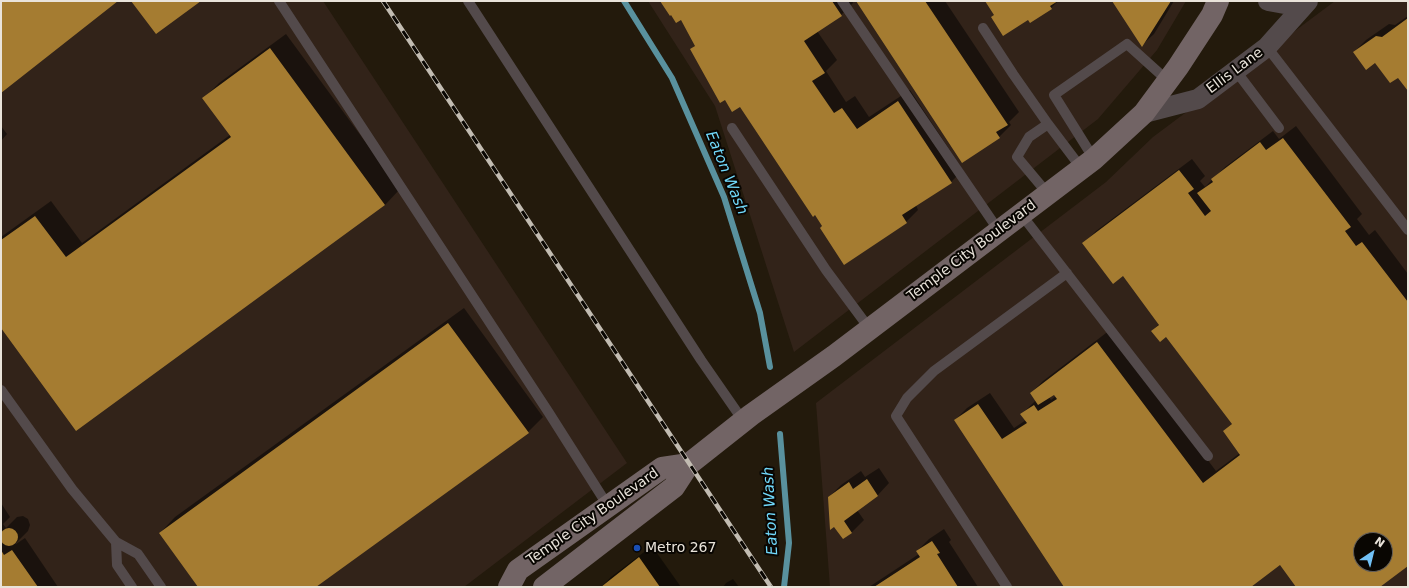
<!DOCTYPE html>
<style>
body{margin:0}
#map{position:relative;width:1409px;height:588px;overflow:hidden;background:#231a0c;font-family:"DejaVu Sans",sans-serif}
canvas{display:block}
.frame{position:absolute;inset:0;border:2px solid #e9e3da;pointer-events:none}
.north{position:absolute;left:1353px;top:532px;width:40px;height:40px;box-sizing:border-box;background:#090602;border:1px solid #635e58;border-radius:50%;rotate:35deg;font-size:11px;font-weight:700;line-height:16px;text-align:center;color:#e9e3da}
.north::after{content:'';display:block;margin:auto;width:14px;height:18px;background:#72c1f5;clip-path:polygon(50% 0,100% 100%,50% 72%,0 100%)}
</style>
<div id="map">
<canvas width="1409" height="588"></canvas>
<div class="frame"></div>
<div class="north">N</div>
</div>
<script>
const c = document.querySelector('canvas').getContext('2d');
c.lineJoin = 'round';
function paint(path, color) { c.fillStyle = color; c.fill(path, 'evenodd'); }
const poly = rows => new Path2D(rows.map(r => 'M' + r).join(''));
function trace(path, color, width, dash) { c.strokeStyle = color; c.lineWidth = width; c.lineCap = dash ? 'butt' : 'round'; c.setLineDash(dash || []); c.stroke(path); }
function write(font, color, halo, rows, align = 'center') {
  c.font = font + ' "DejaVu Sans",sans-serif'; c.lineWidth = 4; c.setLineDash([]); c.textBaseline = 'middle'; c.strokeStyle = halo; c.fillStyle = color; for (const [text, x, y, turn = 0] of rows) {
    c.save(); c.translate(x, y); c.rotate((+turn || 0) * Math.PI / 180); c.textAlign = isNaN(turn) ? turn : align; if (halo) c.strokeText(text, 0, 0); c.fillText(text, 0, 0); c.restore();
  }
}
paint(poly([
 [1,1,323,1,627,463,464,587,1,587],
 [648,1,1186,1,1157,50,1098,119,794,352,715,106],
 [1335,1,1408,1,1408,587,830,587,816,403,1106,182,1153,137],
 [1361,540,1385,540,1385,564,1361,564]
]), '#322319');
paint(poly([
 [661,1,852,1,853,3,841,15,817,31,837,60,826,71,846,102,855,96,869,117,910,90,963,170,951,182,916,205,918,210,906,222,844,263,815,214,741,105,691,49,696,45,681,19],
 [858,1,945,1,1019,112,1009,122,1011,125,999,137],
 [986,1,1058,1,1051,8,1029,19,995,14],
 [1113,1,1174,1,1154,34,1142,45],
 [1408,16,1408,90,1398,76,1375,62,1354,52,1366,40,1389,24,1395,25],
 [286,34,400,189,385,205,1,327,1,237,51,201,82,243,230,135,204,98,219,83],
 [1,126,7,134,1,141],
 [1296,126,1362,214,1357,219,1369,235,1375,230,1408,274,1408,565,1378,587,1298,587,1280,564,1249,587,1065,587,955,420,967,408,990,393,1014,428,1026,420,1022,414,1036,400,1031,393,1043,381,1110,330,1216,471,1240,453,1224,431,1233,423,1167,335,1152,331,1159,324,1123,275,1084,243,1096,231,1192,159,1205,176,1200,181,1205,187,1225,167,1273,131,1279,139],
 [1055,393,1056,396,1051,400,1049,397],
 [1361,540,1385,540,1385,564,1361,564],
 [464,308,543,417,528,432,315,587,200,587,160,533,175,517],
 [879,468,889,483,877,496,857,510,864,520,852,532,843,538,829,497,841,485,861,471,865,477],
 [1,503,10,517,3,524,6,528,17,517,23,516,28,519,30,525,28,531,16,543,16,544,25,538,58,587,1,587],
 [944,529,951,540,949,542,978,587,869,587,919,554,917,551,929,539],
 [652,546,681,587,601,587,611,577],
 [733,579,739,587,723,587,726,583]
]), '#0007');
trace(poly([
 [624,1,672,78,724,197,760,313,770,367],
 [780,434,789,543,784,587]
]), '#59919e', 6);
paint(poly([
 [1,1,118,1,1,93],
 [131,1,201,1,156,34],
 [660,1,832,1,842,16,804,41,825,73,812,81,834,113,842,108,857,129,898,101,952,183,902,215,907,223,844,265,820,228,822,226,815,215,813,217,740,107,732,112,725,100,720,103,690,49,695,46,681,20,676,23,671,15,670,16],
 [856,1,925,1,1008,125,996,132,1000,138,962,163],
 [985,1,1058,1,1050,6,1052,9,1030,23,1028,20,1003,36,991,17,994,15],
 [1112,1,1171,1,1142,47],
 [1408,18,1408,91,1398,78,1390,83,1375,63,1366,70,1353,52,1376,36,1382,37],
 [270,48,385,205,76,431,1,328,1,240,35,216,66,257,231,137,202,98],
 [1283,138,1351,227,1345,231,1356,246,1362,242,1408,302,1408,566,1380,587,1296,587,1280,565,1251,587,1064,587,954,420,978,404,1002,439,1027,423,1020,414,1034,405,1038,411,1057,399,1054,395,1038,405,1030,393,1097,342,1203,483,1240,455,1223,431,1232,424,1166,337,1160,342,1151,331,1159,325,1123,276,1113,284,1082,243,1179,170,1194,189,1188,193,1205,216,1211,211,1197,193,1213,182,1211,179,1260,142,1266,150],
 [1361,540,1385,540,1385,564,1361,564],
 [448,323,529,433,316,587,198,587,159,533],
 [867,479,878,496,844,521,852,533,843,539,834,527,830,530,828,497,849,482,853,489],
 '0 537a9 9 0 1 1 18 0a9 9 0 1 1-18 0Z',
 [932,541,940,553,937,554,958,587,874,587,920,557,916,551],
 [1,550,4,555,12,550,38,587,1,587],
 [639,557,660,587,601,587]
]), '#a57c31');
trace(poly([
 [279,1,549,413,608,506],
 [468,1,701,360,744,422],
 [842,1,999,231],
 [983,28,1013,74,1048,124],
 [1267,47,1408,230],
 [1236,71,1279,128],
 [732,128,826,270,869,328],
 [1094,159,1054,95,1127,44,1168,81],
 [1048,194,1017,157,1029,137,1048,124,1082,169],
 [1021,214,1208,456],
 [1,390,72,489,116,542,138,554,161,587],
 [116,542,117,565,132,587],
 [1007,587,896,416,907,398,934,371,1067,273]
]), '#534a4b', 10);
trace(poly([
 [1268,1,1290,5,1298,1],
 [1144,113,1198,99,1267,47,1308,1]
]), '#534a4b', 20);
trace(poly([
 [509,587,518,570,662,468,689,464],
 [544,587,674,487,689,464,751,415,834,356,1094,159,1144,113,1178,67,1212,15,1218,1]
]), '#726465', 22);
const rail = poly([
 [383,1,771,587]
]);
trace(rail, '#c2bcb2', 4.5);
trace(rail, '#090602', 3, [9]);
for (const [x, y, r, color] of [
 [637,548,4,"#1a4fb4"]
]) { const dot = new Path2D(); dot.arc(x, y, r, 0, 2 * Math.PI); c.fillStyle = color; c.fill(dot); trace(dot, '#090602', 1.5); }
write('14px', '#e9e3da', '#090602', [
 ["Ellis Lane",1235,71,-37],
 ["Temple City Boulevard",972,251,-37],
 ["Temple City Boulevard",593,517,-35]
]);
write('14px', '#e9e3da', '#090602', [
 ["Metro 267",645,548]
], 'left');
write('italic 15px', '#71d9fb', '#090602', [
 ["Eaton Wash",726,173,68],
 ["Eaton Wash",771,511,-93]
]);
</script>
